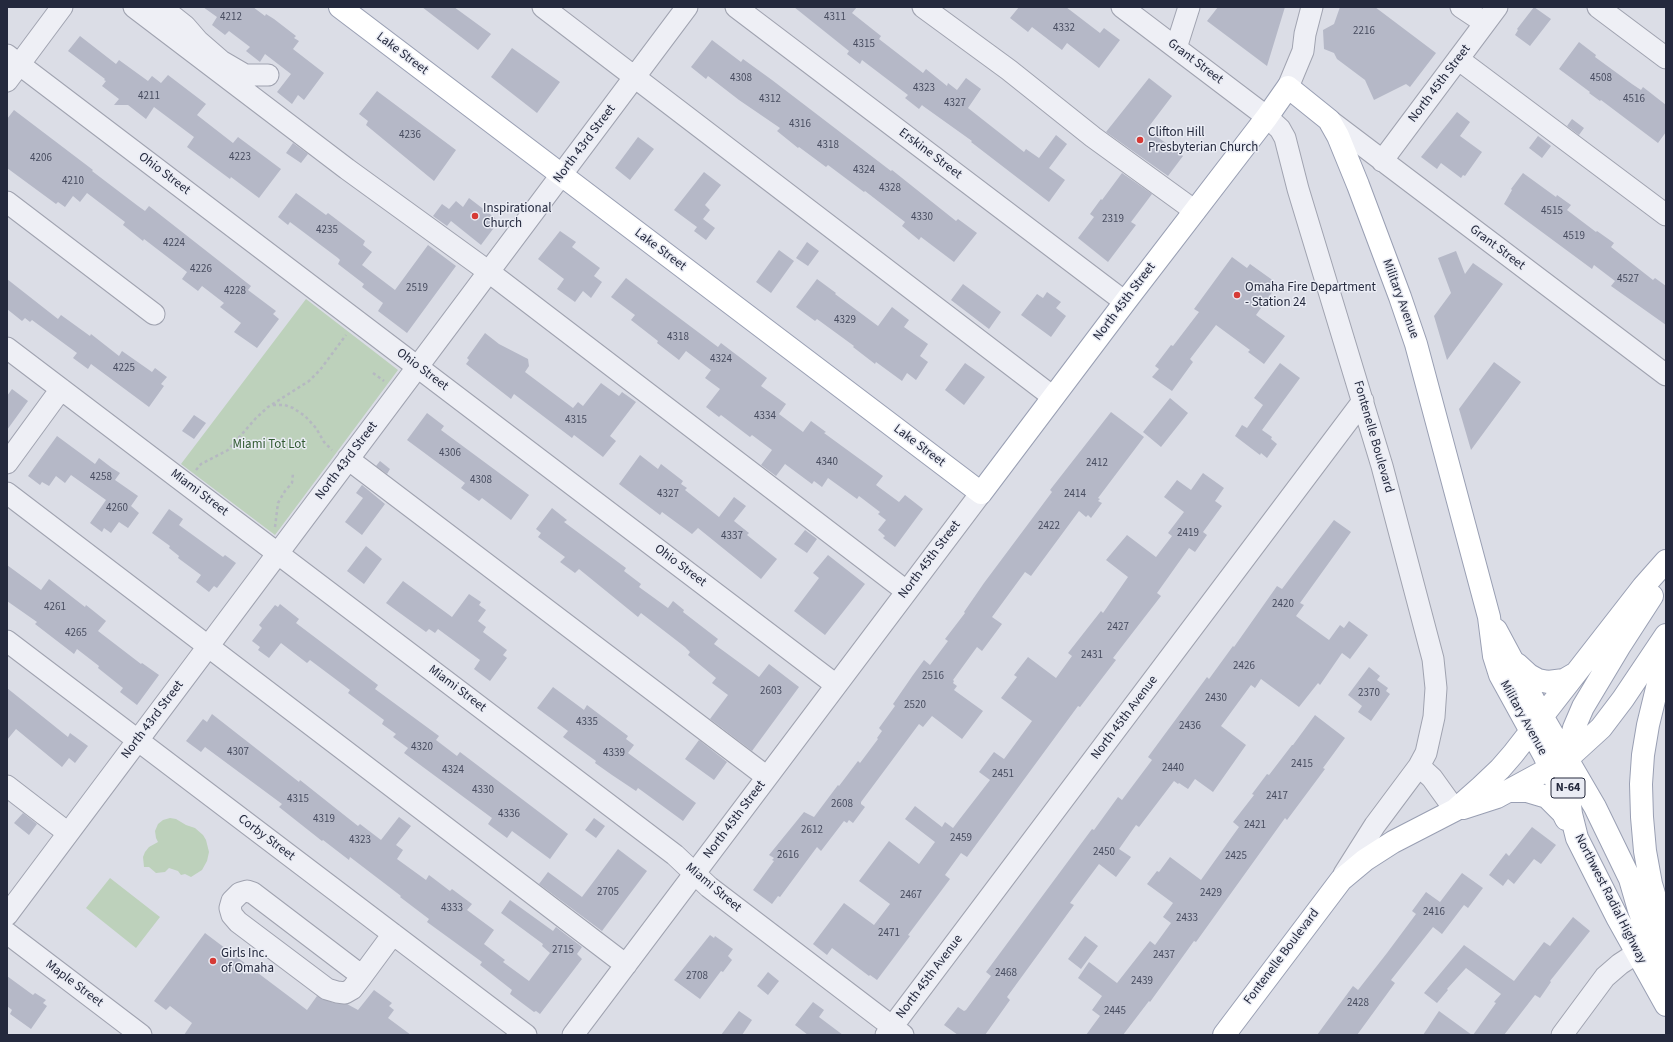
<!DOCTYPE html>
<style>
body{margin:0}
#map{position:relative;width:1673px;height:1042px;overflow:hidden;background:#dbdde6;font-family:"Source Sans 3",sans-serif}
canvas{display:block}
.frame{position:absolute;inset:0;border:8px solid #24293d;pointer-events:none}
</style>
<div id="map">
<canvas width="1673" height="1042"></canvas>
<div class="frame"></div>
</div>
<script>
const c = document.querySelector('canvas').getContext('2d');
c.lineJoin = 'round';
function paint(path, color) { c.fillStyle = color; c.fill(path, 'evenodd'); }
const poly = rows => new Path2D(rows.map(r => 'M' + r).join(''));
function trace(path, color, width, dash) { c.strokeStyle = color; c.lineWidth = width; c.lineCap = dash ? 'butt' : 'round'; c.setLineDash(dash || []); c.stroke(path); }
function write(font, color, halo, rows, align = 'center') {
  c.font = font + ' "Source Sans 3",sans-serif'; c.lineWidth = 3; c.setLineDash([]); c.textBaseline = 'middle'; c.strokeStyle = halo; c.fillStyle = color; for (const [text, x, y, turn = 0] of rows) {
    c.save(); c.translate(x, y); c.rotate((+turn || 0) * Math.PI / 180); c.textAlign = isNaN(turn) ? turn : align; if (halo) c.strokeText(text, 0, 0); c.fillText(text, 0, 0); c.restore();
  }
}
paint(poly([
 [306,299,398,370,275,535,181,464],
 [170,818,176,819,186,825,195,828,203,835,206,840,209,852,207,861,202,870,191,877,185,874,181,875,178,871,169,868,165,872,156,873,149,867,144,867,143,857,145,852,149,847,158,842,156,838,155,831,158,824,163,820],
 [110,878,160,917,136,948,86,908]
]), '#bdd1bb');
paint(poly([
 [203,7,253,7,265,16,266,14,274,19,296,36,294,38,299,41,293,49,324,73,304,100,298,95,292,104,277,92,291,74,265,54,260,62,246,51,250,47,229,31,225,35,212,25,217,17],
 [422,7,454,7,491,34,478,50],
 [794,7,857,7,852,13,881,36,879,39,923,73,926,69,947,86,948,83,957,90,966,78,981,89,968,108,1024,152,1026,149,1039,158,1056,135,1067,144,1049,168,1065,180,1049,202,971,142,972,141,923,106,922,105,919,109,905,98,908,95,862,60,860,64,847,54,849,51],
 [1019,7,1066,7,1100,33,1104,28,1120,40,1099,68,1067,43,1062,50,1032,27,1028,32,1010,18],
 [1218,7,1285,7,1267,66,1207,21],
 [1340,7,1375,7,1436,53,1410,87,1406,84,1374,100,1365,80,1337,59,1334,53,1324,49,1323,30,1334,24],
 [1534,7,1551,19,1530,46,1515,35,1518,30,1517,29],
 [80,36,116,64,119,60,148,81,152,76,161,83,168,75,206,104,197,115,233,143,238,137,281,169,259,198,231,177,230,179,187,147,194,137,154,107,146,119,128,105,114,105,119,99,102,86,106,81,104,80,105,79,68,51],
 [712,40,741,62,743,59,772,80,891,171,892,170,956,221,958,219,977,233,954,262,921,237,919,240,902,226,905,222,865,191,864,192,828,165,826,167,799,147,798,148,777,131,780,128,739,100,708,76,706,79,691,67],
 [1579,42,1596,55,1595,57,1632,84,1641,90,1643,87,1666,105,1666,132,1658,143,1601,100,1600,101,1589,93,1590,92,1559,69],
 [512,48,560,82,537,113,491,77],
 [1149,78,1172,96,1147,129,1183,156,1168,176,1106,132],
 [377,91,456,150,434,181,366,125,368,121,359,114],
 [14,110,93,170,92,171,138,206,145,211,149,206,251,286,248,290,276,311,273,314,279,319,257,348,234,332,241,323,220,307,224,303,202,286,198,291,182,279,187,272,144,239,143,241,123,225,125,222,87,193,80,202,73,196,65,207,58,202,56,204,7,168,7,119],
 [1457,112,1470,122,1460,136,1482,152,1465,176,1463,175,1461,178,1441,163,1437,169,1421,157],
 [1572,119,1584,128,1579,135,1567,126],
 [1538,136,1551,146,1542,158,1529,148],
 [638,137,654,149,630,180,615,168],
 [293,143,308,154,301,163,286,153],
 [704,172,721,185,705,205,710,210,703,219,715,228,706,240,694,231,697,227,674,210],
 [1122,173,1152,194,1131,222,1136,225,1108,262,1078,238,1094,217,1090,214,1101,199,1102,200],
 [1523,173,1556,197,1557,195,1571,205,1567,210,1596,232,1597,231,1614,243,1611,247,1653,280,1655,278,1666,286,1666,325,1611,286,1615,281,1594,265,1592,269,1504,204,1512,190,1511,189],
 [296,193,326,215,328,213,365,241,363,245,372,252,362,265,395,290,428,245,456,266,407,333,378,311,383,303,362,287,364,284,338,264,340,260,338,258,290,222,288,225,278,217],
 [469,198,499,221,481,245,451,221,447,226,433,216,442,204,449,209,456,201,463,207],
 [560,231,576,242,572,247,600,268,594,276,602,282,591,298,583,291,575,302,557,289,564,279,538,259],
 [807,242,819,251,808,266,796,258],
 [779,250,794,261,771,293,756,282],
 [1456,251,1465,274,1473,263,1503,284,1447,360,1434,316,1451,293,1438,258],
 [1232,257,1247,268,1250,264,1278,284,1256,315,1285,336,1264,364,1248,352,1250,350,1216,325,1190,359,1193,362,1172,391,1152,377,1159,369,1155,366,1171,345,1173,346,1199,312,1194,309],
 [626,278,718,347,721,343,767,378,761,386,786,404,779,414,803,432,811,421,826,432,824,433,883,476,876,485,899,502,905,495,923,509,895,547,883,538,885,536,878,530,886,520,878,514,880,512,859,496,857,499,828,478,822,487,814,481,812,484,785,464,776,476,761,465,772,450,752,435,750,437,721,415,719,417,706,407,720,389,705,378,711,370,686,351,679,360,657,343,658,341,631,320,635,315,611,297],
 [7,279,58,319,61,315,90,336,91,334,119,356,122,351,152,372,155,368,167,377,161,384,164,386,149,407,91,364,88,369,73,358,77,353,32,320,30,322,25,318,22,321,7,309],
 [817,279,836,293,835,294,878,326,892,307,909,320,904,327,928,344,920,356,928,362,916,380,907,373,902,381,876,362,875,364,853,347,854,346,817,319,815,321,796,307],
 [963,284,1001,312,989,329,951,300],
 [1047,292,1061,302,1056,308,1066,316,1051,337,1021,315,1037,294,1043,298],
 [485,333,499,344,528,359,529,366,525,372,573,408,578,402,583,406,601,383,619,396,622,392,636,402,610,436,616,441,603,457,574,435,572,438,514,394,511,399,466,364,469,360,467,358],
 [1494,362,1521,382,1471,450,1459,409],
 [965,363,985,377,964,405,945,390],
 [1280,363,1300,378,1262,430,1272,437,1271,439,1277,444,1267,458,1261,453,1260,455,1235,436,1242,425,1247,428,1263,405,1254,398],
 [12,389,28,401,7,430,7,396],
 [1170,398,1188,413,1161,447,1143,432],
 [1111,412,1144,437,1098,498,1100,499,1098,501,1102,503,1091,518,1088,515,1086,517,1079,511,1031,576,1025,572,992,617,1002,624,982,651,977,647,953,680,954,681,953,683,957,686,954,690,983,711,962,739,932,716,923,727,919,724,861,802,861,804,865,807,853,823,849,820,847,823,844,821,821,851,817,847,780,897,778,896,772,904,753,890,774,861,772,860,774,858,769,855,804,812,814,817,838,785,839,786,858,761,860,763,878,739,877,738,882,731,879,728,895,706,893,704,913,675,924,660,930,665,948,641,945,639,965,613,964,612,984,583,1052,492,1050,490],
 [427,413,444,426,441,430,529,495,511,520,482,498,479,501,461,488,465,483,407,440],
 [194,415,206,423,194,439,182,431],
 [57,436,95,464,99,458,112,468,120,473,115,480,138,496,131,506,139,513,128,528,119,522,111,533,104,528,102,532,90,523,106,500,71,475,65,483,56,476,49,486,42,482,40,485,28,476],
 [640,455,658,469,661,464,683,481,681,484,687,488,685,490,719,517,734,497,746,506,734,521,749,533,747,535,777,559,761,579,698,528,692,534,662,512,660,515,619,484],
 [380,461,390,469,387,474,376,466],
 [1203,473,1224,488,1215,501,1222,506,1203,532,1207,535,1195,552,1189,548,1157,593,1161,596,1113,658,1116,660,1080,707,1078,706,967,857,961,853,945,875,950,879,908,935,910,936,877,980,870,975,869,976,832,948,827,955,813,944,844,903,874,925,890,904,859,881,889,841,919,864,935,842,905,819,915,806,942,827,945,822,953,828,959,820,990,780,979,772,994,752,1004,759,1032,721,1001,698,1017,677,1014,675,1028,657,1056,678,1072,656,1068,653,1101,611,1103,613,1128,577,1106,560,1127,535,1156,557,1172,536,1168,533,1184,512,1164,497,1177,480,1191,490],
 [362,485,385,504,362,535,345,522,363,498,356,493],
 [552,508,567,520,564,522,626,568,624,571,641,584,639,587,668,608,673,601,684,610,683,612,718,639,714,644,759,677,769,664,799,687,752,751,710,719,728,695,712,683,716,678,688,655,690,652,685,647,641,613,638,617,579,569,575,573,560,562,565,557,538,537,541,533,536,529],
 [169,509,183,519,179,525,223,557,225,555,236,563,217,588,214,586,209,592,196,582,201,575,178,558,179,556,169,548,170,546,152,533],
 [1334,520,1351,532,1300,603,1304,605,1296,616,1329,640,1340,625,1344,628,1349,621,1368,635,1350,659,1342,653,1320,685,1318,683,1299,707,1261,679,1255,688,1251,685,1221,726,1246,745,1213,792,1195,779,1188,789,1179,783,1178,784,1174,781,1139,827,1136,825,1119,849,1131,857,1116,877,1099,864,1070,903,1074,905,1007,997,1010,1000,985,1035,958,1035,944,1025,958,1007,964,1011,966,1010,991,976,986,972,1092,829,1094,830,1118,797,1122,800,1152,760,1148,757,1207,677,1209,679,1233,646,1234,647,1277,586,1282,589],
 [805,530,817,539,807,553,794,544],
 [366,546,382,559,364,584,347,571],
 [828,555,865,584,825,635,794,611,819,578,813,573],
 [7,565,41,590,49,579,85,607,86,605,106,621,98,631,141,664,142,663,159,675,137,705,120,692,123,688,98,668,99,666,77,649,74,654,35,624,37,622,7,601],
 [403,581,452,617,469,594,481,602,479,605,486,610,478,621,486,627,483,632,507,650,503,655,507,658,490,681,474,669,480,660,438,629,435,633,429,629,426,632,386,603],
 [280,604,299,619,296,623,378,685,375,689,439,736,436,740,457,756,460,752,568,834,550,859,512,831,507,838,488,824,492,818,404,753,408,748,393,737,396,734,382,724,384,720,348,693,350,690,310,660,307,663,281,643,269,658,258,650,260,647,252,641,262,628,259,625,275,605,278,607],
 [1369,667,1380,676,1377,680,1388,688,1386,691,1390,694,1371,721,1358,712,1362,706,1348,695],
 [553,687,584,710,587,705,628,736,626,739,634,745,628,753,696,803,683,821,638,788,636,791,612,775,595,763,596,761,563,737,568,731,537,708],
 [7,688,68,737,70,733,88,746,75,763,69,758,62,767,16,729,7,740],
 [212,714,299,782,300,780,358,826,360,824,381,840,399,817,411,826,396,845,403,850,397,859,426,880,429,875,450,891,452,889,472,904,467,910,494,930,484,944,505,960,503,962,529,981,550,953,542,946,543,944,501,913,510,900,553,931,556,927,582,947,577,954,582,959,540,1014,536,1011,534,1012,510,994,512,990,480,965,482,962,427,922,429,919,400,897,401,896,350,857,349,860,323,840,322,841,279,807,282,804,205,747,201,752,186,741,203,719,207,722],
 [1315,715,1345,738,1323,768,1325,769,1287,820,1285,818,1196,942,1194,941,1150,1002,1149,1001,1123,1035,1086,1035,1100,1016,1092,1010,1102,996,1078,978,1089,962,1117,983,1150,941,1155,945,1171,923,1163,917,1173,903,1147,884,1157,871,1159,872,1170,857,1201,880,1239,827,1233,822,1254,795,1252,794,1267,774,1269,775,1292,745,1293,745],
 [699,740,727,762,714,780,685,759],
 [23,813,37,824,29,835,14,823],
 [594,818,605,826,596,838,585,830],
 [1532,827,1556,845,1541,864,1534,859,1514,884,1508,879,1503,886,1489,875,1506,853,1509,856],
 [618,849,647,871,602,931,539,884,548,872,582,897],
 [1462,873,1483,888,1468,908,1464,905,1442,934,1433,927,1391,980,1395,983,1357,1035,1317,1035,1353,986,1358,990,1387,953,1416,914,1412,911,1426,892,1440,902],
 [1573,917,1590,931,1550,981,1551,982,1540,998,1535,995,1504,1035,1473,1035,1496,1003,1494,1002,1501,994,1466,968,1447,989,1448,990,1437,1003,1424,993,1464,945,1514,981,1544,942,1550,946],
 [205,933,307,1010,317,996,334,1003,347,1004,358,1010,374,990,392,1003,389,1006,394,1010,388,1018,411,1035,184,1035,192,1023,170,1006,166,1010,154,1001],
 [710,935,714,938,715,936,733,949,728,956,732,960,723,972,721,971,700,999,674,980],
 [1085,936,1098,946,1081,969,1068,959],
 [768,972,779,981,768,995,757,986],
 [7,976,33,995,35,993,46,1000,43,1003,47,1006,31,1029,10,1014,12,1010,7,1006],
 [813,1002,824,1010,819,1017,843,1035,808,1035,795,1025],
 [739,1011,752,1020,742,1035,721,1035],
 [1439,1011,1472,1035,1423,1035]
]), '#b5b8c7');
const minor = poly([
 [134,7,347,169,489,272,906,591],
 [161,7,185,26,198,41,221,61,245,75,268,75],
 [543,7,1053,397],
 [736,7,1125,302],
 [923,7,1009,70,1093,137,1195,211],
 [1122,7,1267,117,1280,129,1285,138,1298,189,1382,466,1433,659,1436,688,1434,717,1426,753,1419,766,1375,825,1344,874],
 [1461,7,1485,23],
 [1598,7,1666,58],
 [1176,48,1189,7],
 [7,55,836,685],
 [1458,59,1666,215],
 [7,81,62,7],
 [1288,87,1303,51,1305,34,1312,7],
 [1329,120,1666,375],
 [1382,161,1497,7],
 [7,202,154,314],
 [7,348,675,855,709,887,903,1035],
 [348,459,767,777],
 [7,463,61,389],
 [7,493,626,965],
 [7,641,526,1035],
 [1419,766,1432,778,1455,810],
 [7,786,68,833],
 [7,915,687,7],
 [7,933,141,1035],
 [362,976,352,989,345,993,337,992,327,989,238,922,232,915,230,908,232,901,240,893,247,891,253,893,362,976,393,934],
 [573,1035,981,493],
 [886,1035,1363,401],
 [1562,1035,1605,977,1620,964,1637,953]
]);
const major = poly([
 [340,7,981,493,1125,302,1267,117,1288,87,1329,120,1338,136,1358,185,1400,297,1416,344,1489,617,1494,656,1500,675,1544,755,1571,814],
 [1652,596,1619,647,1583,707,1574,728,1570,744,1567,759,1567,779,1571,814,1577,838,1618,919,1666,1005],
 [1496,630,1542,716,1595,807,1630,879,1639,910,1650,938,1666,970],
 [1666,663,1657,688,1648,725,1643,755,1641,784,1642,817,1645,851,1651,884,1666,934],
 [1517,664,1529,675,1538,680,1548,682,1564,680,1576,673],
 [1508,791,1527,791,1547,797,1563,813,1566,819],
 [1463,808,1497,797,1567,759,1601,728,1623,699,1666,635],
 [1224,1035,1341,880,1365,860,1393,842,1455,810,1481,787,1500,769,1513,754,1643,587,1666,561]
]);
trace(minor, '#a0a3b0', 23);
trace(major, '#999fb3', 24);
trace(poly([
 [373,373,384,381],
 [273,405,285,405,293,408,305,416,316,428,324,442,332,450],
 [196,470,201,464,228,450,256,418,268,407,309,381,320,370,346,335],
 [275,527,278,503,285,491,292,483,293,473]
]), '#b5b8c1', 2.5, [3, 3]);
trace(minor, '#eeeff5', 21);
trace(major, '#fff', 22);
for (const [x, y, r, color] of [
 [1140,140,4,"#d63a35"],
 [475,216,4,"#d63a35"],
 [1237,295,4,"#d63a35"],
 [213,961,4,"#d63a35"]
]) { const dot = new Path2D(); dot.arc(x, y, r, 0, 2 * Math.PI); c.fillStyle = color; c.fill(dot); trace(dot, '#eaecf4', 1.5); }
write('11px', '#484d60', null, [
 ["4212",231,18],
 ["4311",835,18],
 ["4332",1064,29],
 ["2216",1364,32],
 ["4315",864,45],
 ["4308",741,79],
 ["4508",1601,79],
 ["4323",924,89],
 ["4211",149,97],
 ["4312",770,100],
 ["4516",1634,100],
 ["4327",955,104],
 ["4316",800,125],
 ["4236",410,136],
 ["4318",828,146],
 ["4223",240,158],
 ["4206",41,159],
 ["4324",864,171],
 ["4210",73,182],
 ["4328",890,189],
 ["4515",1552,212],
 ["4330",922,218],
 ["2319",1113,220],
 ["4235",327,231],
 ["4519",1574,237],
 ["4224",174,244],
 ["4226",201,270],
 ["4527",1628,280],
 ["2519",417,289],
 ["4228",235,292],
 ["4329",845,321],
 ["4318",678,338],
 ["4324",721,360],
 ["4225",124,369],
 ["4334",765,417],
 ["4315",576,421],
 ["4306",450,454],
 ["4340",827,463],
 ["2412",1097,464],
 ["4258",101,478],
 ["4308",481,481],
 ["4327",668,495],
 ["2414",1075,495],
 ["4260",117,509],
 ["2422",1049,527],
 ["2419",1188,534],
 ["4337",732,537],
 ["2420",1283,605],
 ["4261",55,608],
 ["2427",1118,628],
 ["4265",76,634],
 ["2431",1092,656],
 ["2426",1244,667],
 ["2516",933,677],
 ["2603",771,692],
 ["2370",1369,694],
 ["2430",1216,699],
 ["2520",915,706],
 ["4335",587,723],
 ["2436",1190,727],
 ["4320",422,748],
 ["4307",238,753],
 ["4339",614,754],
 ["2415",1302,765],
 ["2440",1173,769],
 ["4324",453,771],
 ["2451",1003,775],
 ["4330",483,791],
 ["2417",1277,797],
 ["4315",298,800],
 ["2608",842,805],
 ["4336",509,815],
 ["4319",324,820],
 ["2421",1255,826],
 ["2612",812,831],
 ["2459",961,839],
 ["4323",360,841],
 ["2450",1104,853],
 ["2616",788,856],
 ["2425",1236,857],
 ["2705",608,893],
 ["2429",1211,894],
 ["2467",911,896],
 ["4333",452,909],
 ["2416",1434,913],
 ["2433",1187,919],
 ["2471",889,934],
 ["2715",563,951],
 ["2437",1164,956],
 ["2468",1006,974],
 ["2708",697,977],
 ["2439",1142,982],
 ["2428",1358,1004],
 ["2445",1115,1012]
]);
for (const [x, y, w] of [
 [1568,788,34]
]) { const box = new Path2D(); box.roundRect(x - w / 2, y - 10, w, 20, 3); c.fillStyle = '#eaecf4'; c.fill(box); trace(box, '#24293d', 1); }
write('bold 12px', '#24293d', null, [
 ["N-64",1568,788]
]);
write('13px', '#24293d', '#eaecf4', [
 ["Lake Street",402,54,37],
 ["Grant Street",1195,62,37],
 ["North 45th Street",1440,84,-53],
 ["North 43rd Street",585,144,-53],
 ["Erskine Street",930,154,37],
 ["Ohio Street",164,174,37],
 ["Grant Street",1497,248,37],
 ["Lake Street",660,250,37],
 ["Military Avenue",1400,299,70],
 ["North 45th Street",1125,302,-53],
 ["Ohio Street",422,370,37],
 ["Fontenelle Boulevard",1373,437,74],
 ["Lake Street",919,446,37],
 ["North 43rd Street",347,461,-53],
 ["Miami Street",199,493,37],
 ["North 45th Street",930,560,-53],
 ["Ohio Street",680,566,37],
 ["Miami Street",457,689,37],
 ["North 45th Avenue",1125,718,-53],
 ["Military Avenue",1523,718,61],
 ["North 43rd Street",153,720,-53],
 ["North 45th Street",735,820,-53],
 ["Corby Street",266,838,37],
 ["Miami Street",713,888,40],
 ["Northwest Radial Highway",1610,899,63],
 ["Fontenelle Boulevard",1282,957,-53],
 ["North 45th Avenue",930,977,-53],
 ["Maple Street",74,984,37]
]);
write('13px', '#24293d', '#eaecf4', [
 ["Clifton Hill",1148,133],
 ["Presbyterian Church",1148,148],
 ["Inspirational",483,209],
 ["Church",483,224],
 ["Omaha Fire Department",1245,288],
 ["- Station 24",1245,303],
 ["Girls Inc.",221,954],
 ["of Omaha",221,969]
], 'left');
write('13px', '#315a31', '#eaecf4', [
 ["Miami Tot Lot",269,445]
]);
</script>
